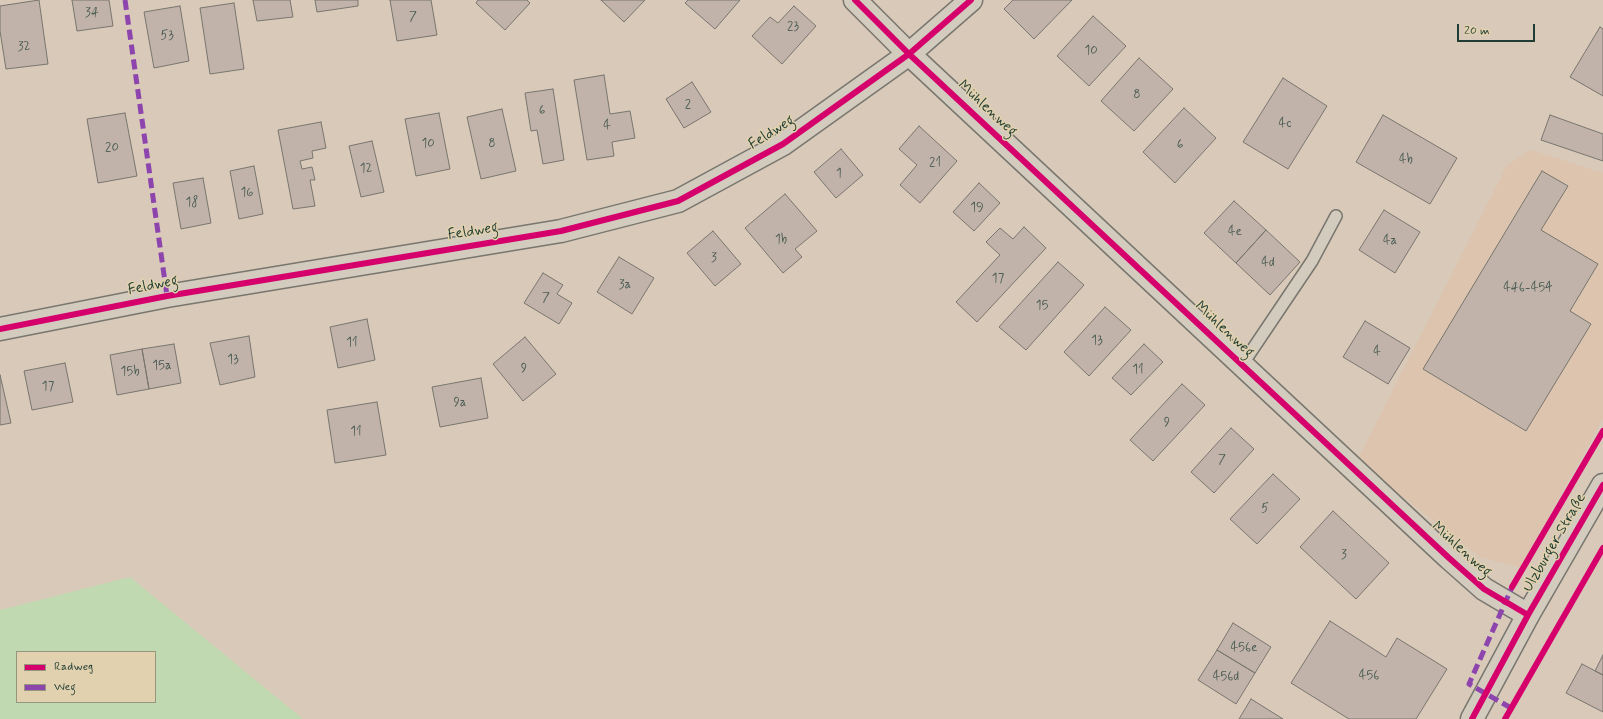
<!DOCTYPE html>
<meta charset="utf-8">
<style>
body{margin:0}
#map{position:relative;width:1603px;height:719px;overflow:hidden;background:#d9c9b9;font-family:Mynerve,sans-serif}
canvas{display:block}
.legend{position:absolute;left:16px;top:651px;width:140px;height:52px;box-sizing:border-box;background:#e2d1ae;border:1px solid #94967d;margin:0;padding:5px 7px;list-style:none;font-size:12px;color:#1f3d34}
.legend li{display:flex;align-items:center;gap:8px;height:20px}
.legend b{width:20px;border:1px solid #94967d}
.scale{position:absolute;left:1457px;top:24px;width:78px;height:18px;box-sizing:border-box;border:2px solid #1f3d34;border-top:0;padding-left:5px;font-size:12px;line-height:14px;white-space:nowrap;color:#1f3d34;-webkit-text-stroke:3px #e2d1ae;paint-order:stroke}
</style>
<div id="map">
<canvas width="1603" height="719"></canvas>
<ul class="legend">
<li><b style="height:5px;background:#d6006c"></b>Radweg</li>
<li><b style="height:5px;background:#8e44ad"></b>Weg</li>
</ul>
<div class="scale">20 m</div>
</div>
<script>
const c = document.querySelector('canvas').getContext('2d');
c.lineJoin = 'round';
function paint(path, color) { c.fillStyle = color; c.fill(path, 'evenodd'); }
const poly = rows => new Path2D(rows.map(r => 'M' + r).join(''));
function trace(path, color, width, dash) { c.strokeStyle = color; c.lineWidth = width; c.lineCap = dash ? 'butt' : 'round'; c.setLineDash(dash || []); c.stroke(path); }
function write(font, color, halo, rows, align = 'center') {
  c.font = font + ' Mynerve,sans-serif'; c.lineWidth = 3; c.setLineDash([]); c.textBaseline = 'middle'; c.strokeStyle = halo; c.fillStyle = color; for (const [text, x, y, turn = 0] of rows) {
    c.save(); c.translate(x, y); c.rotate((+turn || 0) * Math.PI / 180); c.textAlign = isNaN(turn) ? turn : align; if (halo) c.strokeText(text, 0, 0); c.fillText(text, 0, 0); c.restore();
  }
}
paint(poly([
 [1531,150,1603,173,1603,418,1521,567,1481,558,1357,461,1507,165]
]), '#ddc4ae');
paint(poly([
 [130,577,303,719,0,719,0,610],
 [17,652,155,652,155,702,17,702]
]), '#c1d9b1');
const building = poly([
 [39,0,48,64,6,69,0,31,0,6,39,0],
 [72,0,109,0,113,26,77,31,72,0],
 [253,0,290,0,293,17,257,21,253,0],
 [315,0,358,0,358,6,317,12,315,0],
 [390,0,431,0,437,35,397,41,390,0],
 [478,0,527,0,530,3,505,30,476,3,478,0],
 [601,0,645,0,624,22,601,0],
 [688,0,740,0,715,29,685,3,688,0],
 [1013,0,1072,0,1034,39,1004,9,1013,0],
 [234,3,244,69,210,74,200,8,234,3],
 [180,6,189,61,154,68,144,12,180,6],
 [794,6,816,26,782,64,752,36,770,17,778,23,794,6],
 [1093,16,1126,46,1089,86,1057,56,1093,16],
 [1600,27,1603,29,1603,96,1570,77,1600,27],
 [1139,58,1173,89,1134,131,1101,101,1139,58],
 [604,75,610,114,630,111,635,138,612,142,614,156,587,160,574,80,604,75],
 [1283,78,1327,106,1288,169,1243,142,1283,78],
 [692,82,711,112,684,128,666,99,692,82],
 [553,89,564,160,543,164,537,130,531,131,525,93,553,89],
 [1184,108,1216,138,1175,183,1143,152,1184,108],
 [502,109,516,171,481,179,467,117,502,109],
 [125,113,137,176,98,183,87,119,125,113],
 [439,113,450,169,416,176,405,119,439,113],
 [1383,115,1457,158,1430,204,1356,162,1383,115],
 [1550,115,1603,134,1603,161,1541,140,1550,115],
 [321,122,326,148,312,151,313,158,300,161,302,169,312,167,315,180,310,180,315,206,293,209,278,130,321,122],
 [919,126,957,161,920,203,900,185,917,165,899,149,919,126],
 [372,141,384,192,361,197,349,146,372,141],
 [841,149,863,175,836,198,814,172,841,149],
 [254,166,263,214,239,219,230,171,254,166],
 [1542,171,1568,186,1541,230,1598,264,1570,311,1591,324,1526,431,1423,369,1542,171],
 [203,178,211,223,181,229,173,183,203,178],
 [979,183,1000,203,974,231,953,212,979,183],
 [785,194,817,231,795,249,802,257,783,273,745,228,785,194],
 [1234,201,1266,230,1236,263,1204,233,1234,201],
 [1384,210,1420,232,1395,273,1359,250,1384,210],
 [1024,227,1046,248,977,322,956,302,1000,255,986,242,1000,228,1013,239,1024,227],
 [1266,230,1300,262,1270,295,1236,263,1266,230],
 [713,231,741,264,715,286,687,253,713,231],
 [619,257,654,278,632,314,597,292,619,257],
 [1058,262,1084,285,1026,350,999,327,1058,262],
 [543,273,563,285,557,294,572,303,559,324,524,303,543,273],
 [1105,307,1131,330,1089,376,1064,352,1105,307],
 [367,319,375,360,338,368,330,327,367,319],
 [1365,321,1410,348,1388,384,1343,357,1365,321],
 [249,336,255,377,220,385,210,343,249,336],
 [525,337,556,374,523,401,493,364,525,337],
 [174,344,181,383,149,389,142,349,174,344],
 [1144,344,1163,362,1131,395,1112,378,1144,344],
 [142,349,149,389,117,395,110,355,142,349],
 [65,363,73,402,32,410,24,371,65,363],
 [0,375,11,423,0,425,0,375],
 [481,378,488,418,440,427,432,387,481,378],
 [1182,384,1205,405,1153,461,1130,440,1182,384],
 [377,402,386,455,335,463,327,410,377,402],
 [1231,428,1254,449,1214,493,1191,472,1231,428],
 [1273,474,1300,499,1257,544,1230,519,1273,474],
 [1333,511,1389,563,1356,599,1300,547,1333,511],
 [1330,621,1386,657,1397,638,1447,669,1416,719,1349,719,1291,683,1330,621],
 [1233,623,1271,647,1255,673,1217,650,1233,623],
 [1217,650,1255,673,1236,704,1198,680,1217,650],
 [1603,655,1603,675,1595,671,1603,655],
 [1582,664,1603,675,1603,712,1566,693,1582,664],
 [1251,699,1283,719,1239,719,1251,699]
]);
paint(building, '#c1b3aa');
trace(building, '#78766e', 1);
const service = poly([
 [1242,365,1312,261,1336,216]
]);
const minor = poly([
 [855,0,909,54,1449,558,1484,589,1528,615],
 [0,329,167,296,561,231,678,201,783,144,909,54,971,0]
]);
const secondary = poly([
 [1472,719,1528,615,1603,485]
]);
trace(service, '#78766e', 14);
trace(minor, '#78766e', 25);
trace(secondary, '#78766e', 25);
trace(service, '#d2cbbe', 11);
trace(minor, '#d2cbbe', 22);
trace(secondary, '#d2cbbe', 22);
trace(poly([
 [125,0,167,296],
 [1511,708,1469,684,1513,585]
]), '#8e44ad', 5, [10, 5]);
trace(poly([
 [855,0,909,54,1449,558,1484,589,1528,615],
 [0,329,167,296,561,231,678,201,783,144,909,54,971,0],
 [1512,587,1603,431],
 [1472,719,1528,615,1603,485],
 [1505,719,1603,548]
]), '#d6006c', 6);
write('13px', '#4a5c53', null, [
 ["34",92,13],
 ["7",413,17],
 ["23",793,27],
 ["53",167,36],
 ["32",24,47],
 ["10",1091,51],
 ["8",1137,95],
 ["2",688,105],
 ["6",542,111],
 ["4c",1285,124],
 ["4",607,126],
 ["10",428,144],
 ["8",492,144],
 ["6",1180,145],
 ["20",112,148],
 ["4b",1406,160],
 ["21",935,163],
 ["12",366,169],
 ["1",839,174],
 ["16",247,193],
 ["18",192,203],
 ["19",977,208],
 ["4e",1235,232],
 ["1b",781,240],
 ["4a",1390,241],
 ["3",714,258],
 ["4d",1268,263],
 ["17",998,279],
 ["3a",625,285],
 ["446-454",1528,288],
 ["7",546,298],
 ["15",1042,306],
 ["13",1097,341],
 ["11",352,343],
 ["4",1377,352],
 ["13",233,360],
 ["15a",162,366],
 ["9",524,369],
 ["11",1138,370],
 ["15b",130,372],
 ["17",48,387],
 ["9a",460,403],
 ["9",1167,423],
 ["11",356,432],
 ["7",1222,460],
 ["5",1265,509],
 ["3",1344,555],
 ["456e",1244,648],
 ["456",1369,676],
 ["456d",1226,677]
]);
write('15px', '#1f3d34', '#e2d1ae', [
 ["Mühlenweg",987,109,43],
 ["Feldweg",772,133,-32],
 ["Feldweg",473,232,-9],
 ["Feldweg",153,286,-11],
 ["Mühlenweg",1224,330,43],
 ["Ulzburger Straße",1555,543,-60],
 ["Mühlenweg",1461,550,42]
]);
</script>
